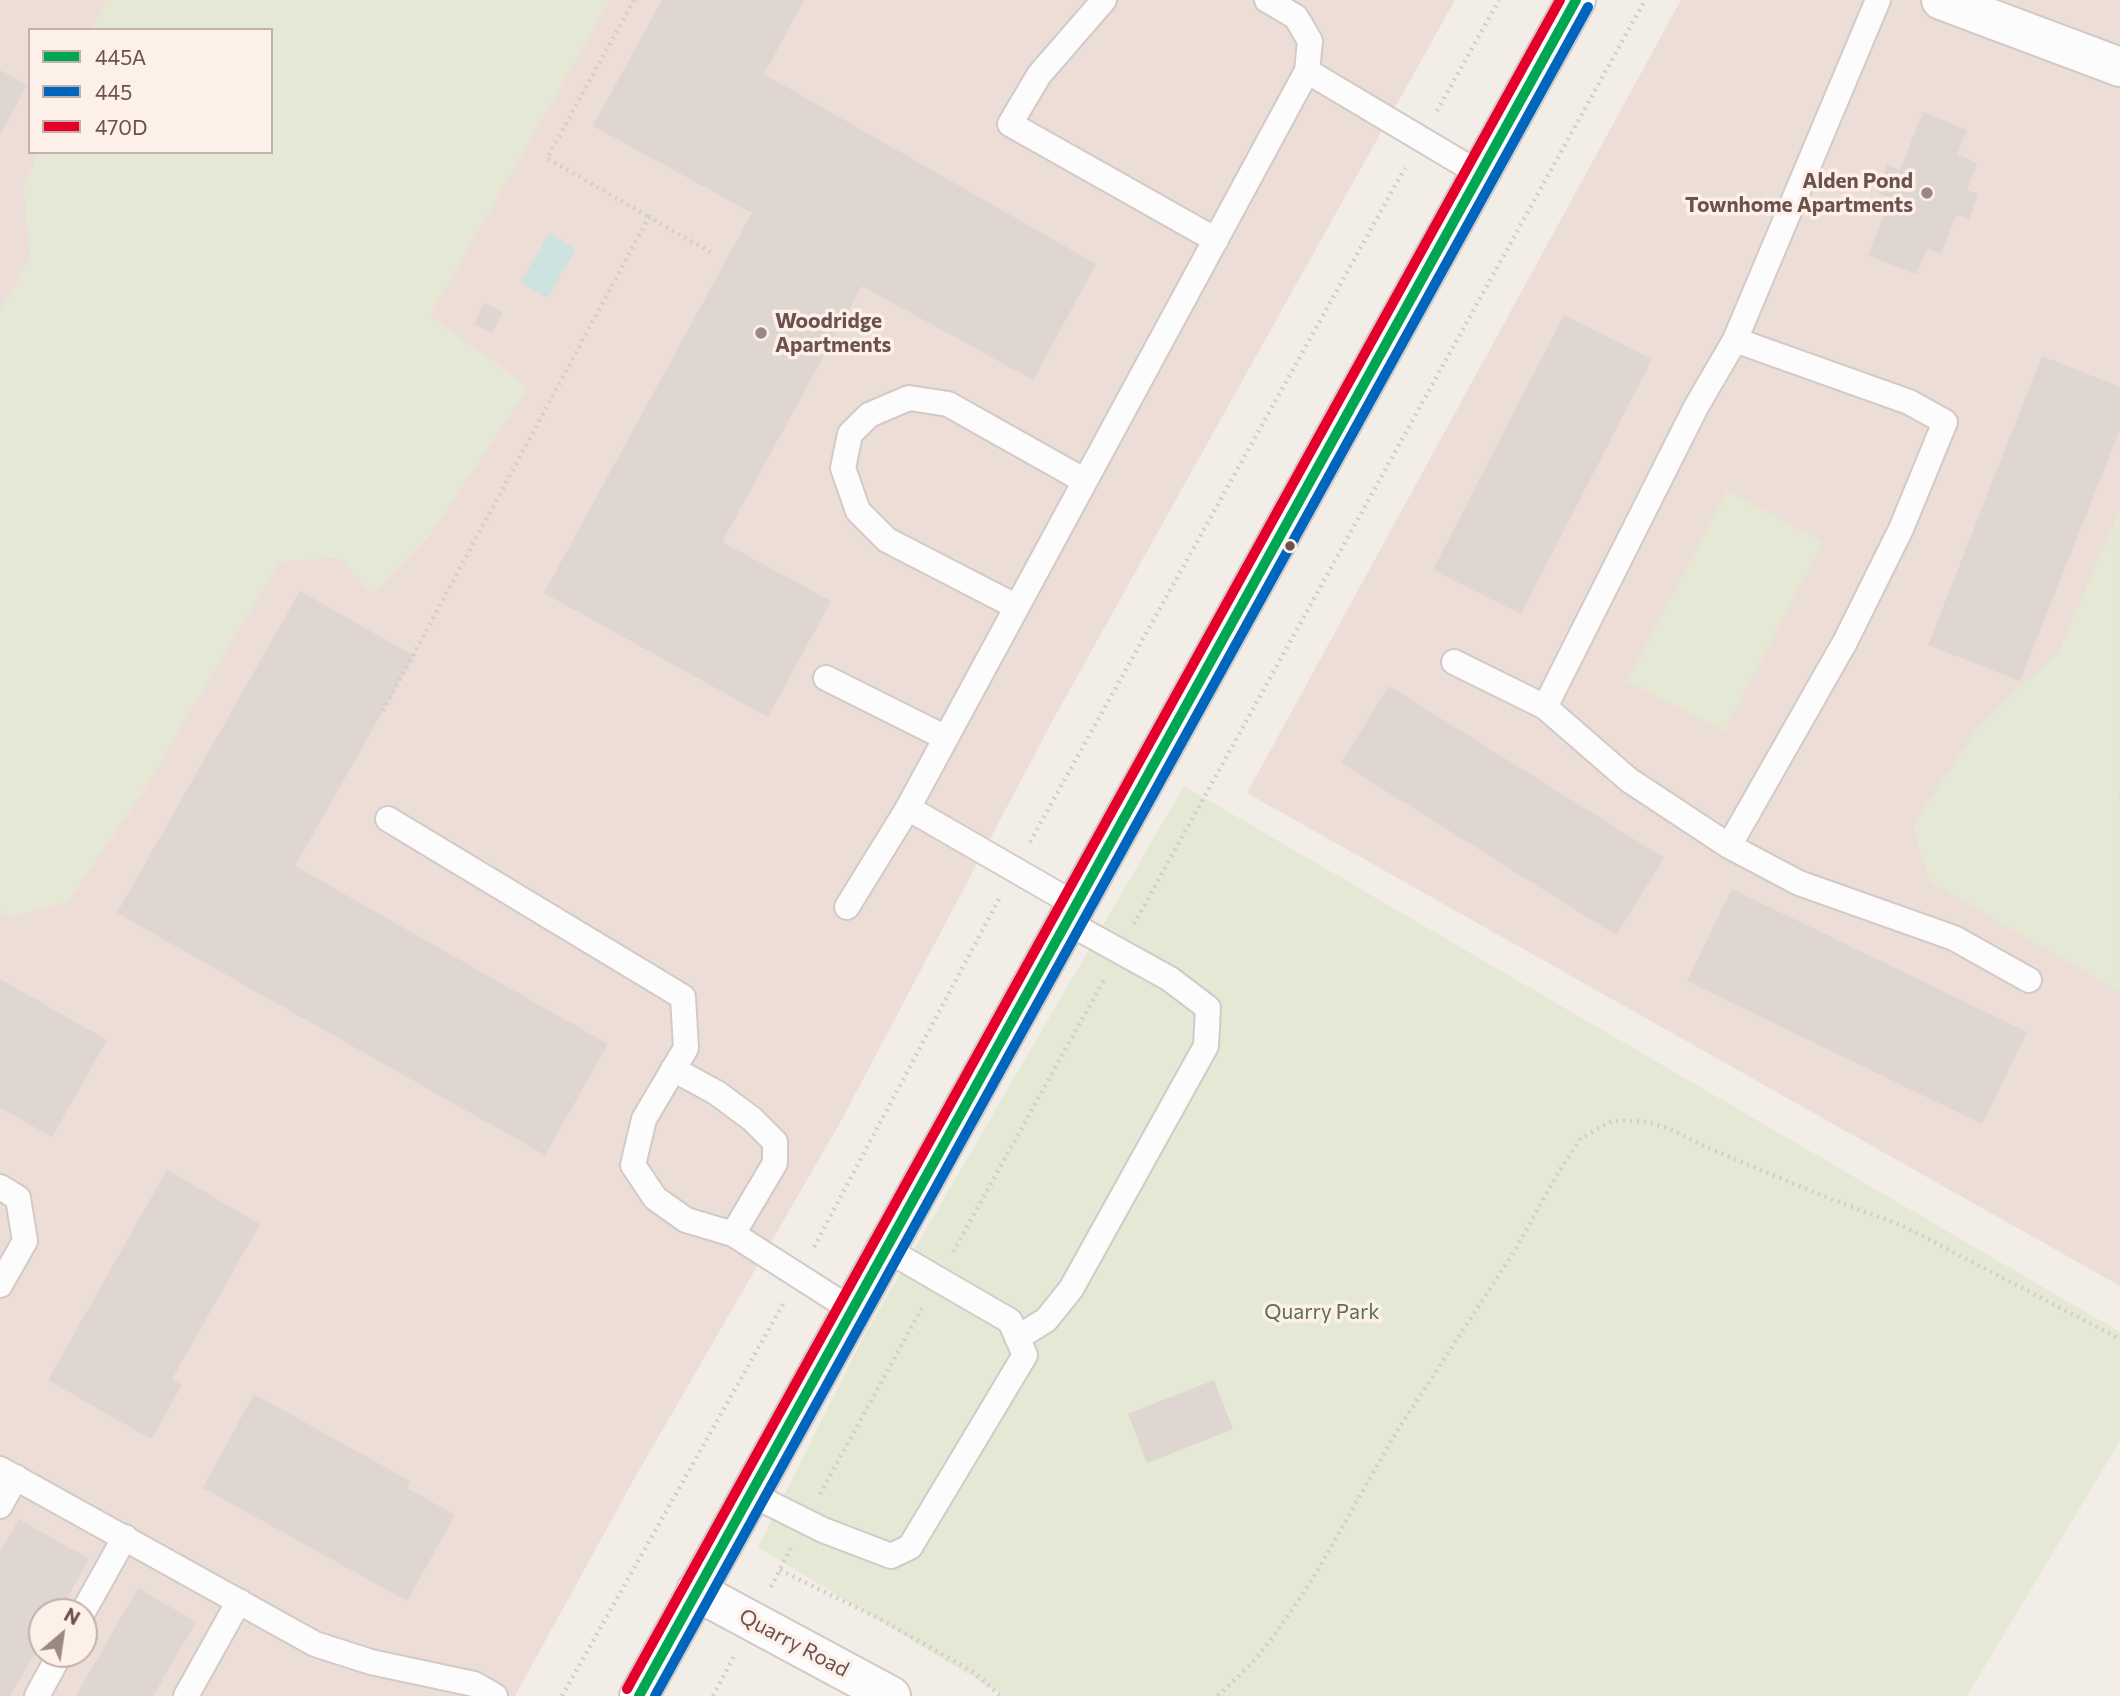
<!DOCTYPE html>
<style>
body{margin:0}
#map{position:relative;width:2120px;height:1696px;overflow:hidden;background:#f3ede8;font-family:Commissioner,sans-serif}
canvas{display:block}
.legend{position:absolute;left:28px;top:28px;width:245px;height:126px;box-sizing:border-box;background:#fcf0e9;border:2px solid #c2b0ab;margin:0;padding:9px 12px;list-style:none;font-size:21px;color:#6c514d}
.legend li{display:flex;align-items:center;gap:14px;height:35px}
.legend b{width:35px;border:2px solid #c2b0ab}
.north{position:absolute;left:28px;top:1598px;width:70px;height:70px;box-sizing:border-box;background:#fcf0e9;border:2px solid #c2b0ab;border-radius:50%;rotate:29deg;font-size:19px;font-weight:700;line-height:28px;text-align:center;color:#6c514d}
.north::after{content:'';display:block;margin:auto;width:24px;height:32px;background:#9b8883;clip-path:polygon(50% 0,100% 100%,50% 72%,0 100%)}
</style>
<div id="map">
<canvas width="2120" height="1696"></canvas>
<ul class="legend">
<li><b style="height:9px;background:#00a651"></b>445A</li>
<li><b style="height:9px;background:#0065bd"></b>445</li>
<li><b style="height:9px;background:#e4002b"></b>470D</li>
</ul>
<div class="north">N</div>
</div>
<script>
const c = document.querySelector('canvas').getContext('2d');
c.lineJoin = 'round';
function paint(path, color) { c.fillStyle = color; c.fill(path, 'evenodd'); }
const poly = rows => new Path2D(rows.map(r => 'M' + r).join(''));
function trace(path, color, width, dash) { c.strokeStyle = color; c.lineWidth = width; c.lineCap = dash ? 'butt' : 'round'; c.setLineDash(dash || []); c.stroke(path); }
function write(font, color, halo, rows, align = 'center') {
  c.font = font + ' Commissioner,sans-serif'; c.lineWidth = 7; c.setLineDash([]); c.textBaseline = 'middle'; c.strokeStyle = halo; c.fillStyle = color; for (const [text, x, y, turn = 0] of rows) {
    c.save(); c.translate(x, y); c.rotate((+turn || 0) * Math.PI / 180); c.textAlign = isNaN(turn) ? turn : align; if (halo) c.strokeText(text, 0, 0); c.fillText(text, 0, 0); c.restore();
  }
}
paint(poly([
 [0,0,107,0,92,30,30,30,30,152,39,152,25,186,30,258,0,313],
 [610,0,1455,0,1054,718,841,1121,633,1481,515,1696,0,1696,0,910,11,917,68,901,141,794,279,561,339,557,373,594,430,535,528,387,429,316],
 [42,1612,84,1612,84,1654,42,1654],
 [1681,0,2120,0,2120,1286,1247,793]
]), '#ecded6');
paint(poly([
 [107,0,610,0,429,316,528,387,430,535,373,595,339,557,279,562,141,794,68,901,11,917,0,910,0,313,30,258,24,186,39,152,271,152,271,30,92,30],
 [1727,491,1823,542,1724,731,1627,681],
 [2120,509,2119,799,2120,992,1929,881,1913,825,1980,724,2058,653],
 [1184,786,2120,1332,2120,1441,1967,1696,1004,1696,758,1547,864,1336]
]), '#e4e8d4');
paint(poly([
 [549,233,576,249,547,298,521,283]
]), '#cce3e0');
paint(poly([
 [662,0,804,0,764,74,1096,264,1033,380,862,286,722,542,831,601,768,717,544,593,752,213,593,126],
 [0,70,27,85,0,135],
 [1923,112,1967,130,1957,154,1977,163,1967,190,1978,194,1969,219,1956,215,1941,254,1927,248,1916,274,1868,255,1891,198,1876,192,1887,165,1900,170],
 [484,303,503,312,492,333,474,324],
 [1564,315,1652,359,1521,614,1433,570],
 [2042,356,2120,387,2120,429,2020,681,1928,645],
 [300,591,414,656,295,866,608,1044,545,1155,117,913],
 [1389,686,1664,858,1616,935,1341,763],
 [1732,889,2027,1032,1982,1124,1687,981],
 [0,979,107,1040,52,1137,0,1108],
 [167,1170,260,1224,172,1379,182,1385,151,1439,48,1380],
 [1214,1380,1233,1429,1147,1463,1128,1414],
 [254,1394,410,1481,407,1488,455,1515,407,1601,203,1488],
 [19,1519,89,1559,59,1612,42,1612,42,1641,10,1696,0,1696,0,1552],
 [138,1588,196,1622,153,1696,76,1696]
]), '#dfd5d1');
const lane = poly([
 [1104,0,1039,75,1010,124,1216,240],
 [1307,71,1480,174],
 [1017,607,887,540,858,511,843,468,850,434,869,415,909,398,948,404,1085,481],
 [1454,662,1545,707,1629,780,1729,846,1799,883,1954,938,2029,980],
 [826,678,946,738],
 [1545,707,1696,407,1735,340,1878,0],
 [908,808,1076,905],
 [388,819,683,997,686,1048,644,1119,633,1165,655,1198,686,1220,733,1234,852,1310],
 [1729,846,1845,642,1901,529,1945,422,1909,402,1735,340],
 [847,907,908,808,1307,71,1310,41,1296,17,1267,0],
 [673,1069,717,1093,752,1119,775,1142,775,1163,733,1234],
 [0,1187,18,1198,25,1241,0,1285],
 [1017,1338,1046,1320,1071,1289,1206,1046,1208,1008,1170,979,1067,922],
 [0,1469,315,1644,371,1662,474,1684,495,1696],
 [751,1494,823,1530,891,1556,910,1547,1025,1355,1010,1321,886,1249],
 [0,1506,16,1477],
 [83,1612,125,1537],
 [37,1696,60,1654],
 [186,1696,239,1601]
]);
const street = poly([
 [1941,0,2120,67]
]);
const secondary = poly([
 [696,1591,891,1696],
 [639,1696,1576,0]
]);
trace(lane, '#d2cac7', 28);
trace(street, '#d2cac7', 42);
trace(secondary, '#d2c8c4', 42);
trace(poly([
 [634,0,547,158,649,217],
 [1437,111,1499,0],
 [383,711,649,217,712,253],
 [1030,842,1405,168],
 [1134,924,1645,0],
 [814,1247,999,899],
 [953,1252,1105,978],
 [820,1494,922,1308],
 [780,1570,880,1619,975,1673,1000,1696],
 [771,1587,791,1548],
 [562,1696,783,1304],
 [713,1696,734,1656],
 [1218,1696,1252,1663,1274,1636,1312,1580,1397,1431,1514,1252,1556,1176,1581,1138,1612,1121,1643,1121,1668,1128,1706,1147,1818,1194,1903,1226,2120,1339]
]), '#d4ccca', 4.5, [2, 5]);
trace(lane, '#fdfcfc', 24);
trace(street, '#fdfcfc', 38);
trace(secondary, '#fdfcfc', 38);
trace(poly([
 [639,1696,1576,0]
]), '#00a651', 10);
trace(poly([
 [655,1696,1588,7]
]), '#0065bd', 10);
trace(poly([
 [627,1689,1560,0]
]), '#e4002b', 10);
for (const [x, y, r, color] of [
 [1927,193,7,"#9b8883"],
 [761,333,7,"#9b8883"],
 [1290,546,6,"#6c514d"]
]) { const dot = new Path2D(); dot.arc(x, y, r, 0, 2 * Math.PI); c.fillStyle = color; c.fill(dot); trace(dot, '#fcf0e9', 2.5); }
write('bold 21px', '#6c514d', '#fcf0e9', [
 ["Alden Pond",1913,181],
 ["Townhome Apartments",1913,205],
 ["Woodridge",775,321,"left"],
 ["Apartments",775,345,"left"]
], 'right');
write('21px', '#5d7047', '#fcf0e9', [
 ["Quarry Park",1322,1312]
]);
write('21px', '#6c514d', '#fcf0e9', [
 ["Quarry Road",794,1643,28]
]);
</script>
